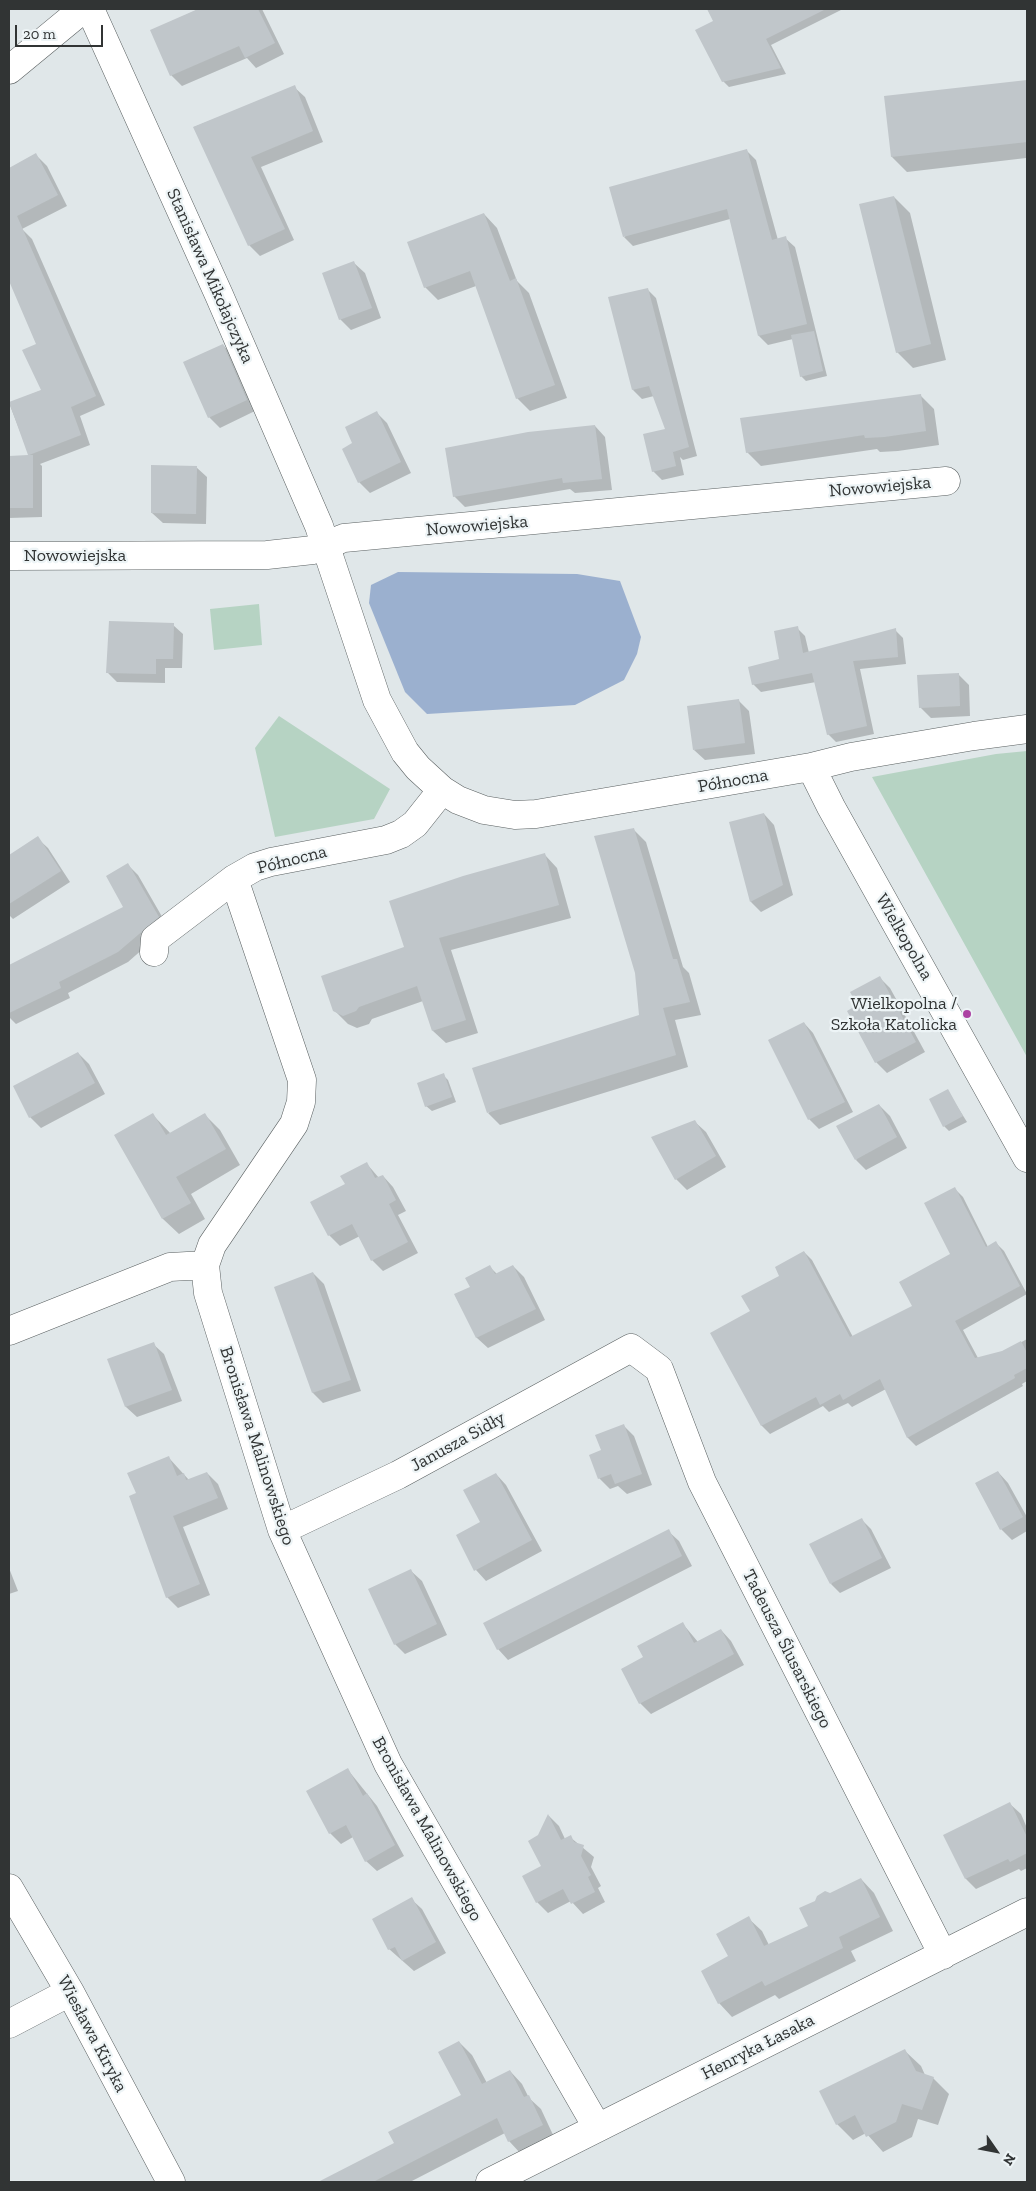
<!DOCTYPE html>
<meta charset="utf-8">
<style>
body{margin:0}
#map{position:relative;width:1036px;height:2191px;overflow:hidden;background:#e0e7e9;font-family:"Zilla Slab",serif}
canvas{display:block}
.frame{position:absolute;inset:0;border:10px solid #313434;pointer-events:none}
.north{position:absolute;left:971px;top:2126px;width:50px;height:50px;-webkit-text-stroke:4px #edf4f6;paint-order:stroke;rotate:123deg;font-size:14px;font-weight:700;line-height:20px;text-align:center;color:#313434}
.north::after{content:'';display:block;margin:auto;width:18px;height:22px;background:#313434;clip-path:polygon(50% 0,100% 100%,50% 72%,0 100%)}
.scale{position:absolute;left:15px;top:25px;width:88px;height:22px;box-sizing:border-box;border:2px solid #313434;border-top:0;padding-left:6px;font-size:15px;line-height:18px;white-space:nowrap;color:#313434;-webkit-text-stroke:4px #edf4f6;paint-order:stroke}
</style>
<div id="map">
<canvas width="1036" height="2191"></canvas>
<div class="frame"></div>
<div class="north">N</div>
<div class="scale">20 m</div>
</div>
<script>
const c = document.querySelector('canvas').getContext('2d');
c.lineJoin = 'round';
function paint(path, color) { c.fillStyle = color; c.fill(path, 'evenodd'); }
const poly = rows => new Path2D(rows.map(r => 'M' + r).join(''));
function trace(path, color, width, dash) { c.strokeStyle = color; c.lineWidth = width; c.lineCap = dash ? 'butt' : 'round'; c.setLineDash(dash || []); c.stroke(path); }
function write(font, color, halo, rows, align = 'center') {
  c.font = font + ' "Zilla Slab",serif'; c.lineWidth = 4.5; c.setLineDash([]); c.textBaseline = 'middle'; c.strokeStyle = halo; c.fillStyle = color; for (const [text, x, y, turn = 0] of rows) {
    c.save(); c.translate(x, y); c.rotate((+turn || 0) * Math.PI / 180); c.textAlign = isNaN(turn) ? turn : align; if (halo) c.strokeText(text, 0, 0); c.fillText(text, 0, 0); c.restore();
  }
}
paint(poly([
 [259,604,262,645,214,650,210,609],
 [279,716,390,789,374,819,275,837,255,748],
 [1027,751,1027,1057,872,777,996,754]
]), '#b6d3c3');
paint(poly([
 [398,572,577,574,620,581,641,637,637,654,624,680,575,705,427,714,405,692,369,603,371,585]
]), '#9bb0cf');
paint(poly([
 [199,9,262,9,284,54,256,68,247,58,182,86,171,75,152,30],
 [708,9,843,9,771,45,786,74,729,87,723,81,715,22],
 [1027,82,1027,166,1026,158,907,172,892,157,885,97],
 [294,87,305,97,323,142,261,167,294,240,260,256,249,245,194,127],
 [747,151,756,160,778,240,785,238,795,247,827,376,806,381,801,376,793,339,768,345,759,336,730,219,633,246,624,237],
 [36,155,47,166,67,206,22,229,32,239,105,405,80,416,90,445,40,464,42,466,42,517,9,518,9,457,30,457,9,403,42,390,37,345,9,278,9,236,13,234,9,229,9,169],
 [894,197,910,213,946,360,913,368,897,352],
 [484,214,497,228,517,281,529,293,567,398,530,411,517,398,476,286,438,300,425,287],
 [354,263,365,273,381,318,351,330,340,319],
 [647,289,656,298,697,456,683,460,680,457,684,475,662,480,653,471,666,429,654,396,642,399,633,390],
 [223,345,233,356,257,410,220,428,209,417],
 [920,395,934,409,939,445,898,451,880,452,877,449,761,466,747,452],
 [377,413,387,423,411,473,370,493,359,482,354,444],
 [595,426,605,437,612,490,575,493,570,489,465,507,454,496],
 [196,467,207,477,206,524,163,523,152,513],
 [173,625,183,634,182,668,165,668,165,683,117,682,108,673],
 [797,628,805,636,809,653,895,630,903,638,906,664,860,669,874,734,836,742,828,734,816,682,761,692,753,684,780,660],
 [958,674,969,685,970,716,931,718,920,707],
 [738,700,749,711,755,754,705,760,694,750],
 [764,814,774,825,793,895,761,912,751,902],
 [633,829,646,842,683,967,689,973,701,1015,675,1020,688,1067,500,1125,488,1113,640,1016],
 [37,838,48,848,70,882,13,919,9,915,9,856],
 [545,855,557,868,571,918,451,950,478,1033,446,1043,433,1031,423,1001,372,1019,369,1024,357,1028,348,1024,335,1011,406,948],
 [128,865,138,875,168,927,128,962,68,993,70,998,16,1024,9,1017,9,966,125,908],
 [880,978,890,988,925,1052,887,1073,876,1062,859,1005],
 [804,1023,813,1033,853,1112,819,1129,809,1119,769,1040],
 [78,1053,89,1064,105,1094,41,1128,30,1117],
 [443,1075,448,1080,456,1102,432,1111,426,1106],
 [947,1090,967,1122,949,1131,944,1126],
 [879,1105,890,1116,907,1148,866,1170,856,1160],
 [204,1114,220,1130,240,1165,191,1194,205,1219,179,1234,163,1219,116,1136,153,1115,171,1134],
 [695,1122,706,1132,726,1167,687,1190,676,1179,653,1137],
 [367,1164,379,1178,383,1176,393,1187,406,1211,398,1215,418,1253,383,1271,372,1260,360,1236,340,1246,329,1235,346,1185],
 [955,1189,963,1197,988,1247,996,1243,1004,1251,1027,1294,963,1330,978,1358,1002,1353,1027,1339,1027,1381,1022,1384,1023,1386,916,1446,908,1438,886,1389,852,1407,848,1403,829,1412,823,1406,770,1434,762,1426,712,1333,752,1312,804,1252,812,1260,853,1337,914,1306,952,1255],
 [513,1266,524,1277,545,1320,488,1348,477,1338,455,1295,471,1287,490,1267,497,1274],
 [313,1273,324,1284,361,1391,323,1403,313,1393],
 [153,1344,164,1354,182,1401,137,1417,126,1407,109,1360],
 [624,1426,634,1436,652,1485,627,1494,618,1486,610,1489,599,1478,602,1451],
 [169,1458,189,1480,207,1473,218,1484,228,1509,183,1527,210,1595,178,1608,167,1597,137,1494],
 [998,1472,1008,1483,1027,1517,1027,1531,1012,1540,1001,1529,976,1484],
 [496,1474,506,1485,542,1551,486,1581,476,1570,482,1523],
 [862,1520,871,1529,891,1568,840,1593,831,1584],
 [668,1531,679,1541,692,1566,508,1660,498,1649],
 [9,1568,18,1591,9,1594],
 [411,1571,422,1581,447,1635,405,1654,395,1644],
 [683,1624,698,1642,721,1630,731,1641,744,1665,651,1714,640,1703,622,1669,644,1658],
 [348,1770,377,1806,404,1856,377,1871,366,1861,353,1837,341,1844,330,1833],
 [1010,1804,1021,1814,1027,1828,1027,1868,1021,1871,1019,1869,976,1889,966,1879,945,1836],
 [549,1816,559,1826,565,1839,570,1837,594,1857,591,1867,601,1886,598,1888,605,1902,583,1914,571,1901,548,1913,537,1902,524,1876,543,1867,539,1836],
 [861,1879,874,1893,893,1931,851,1951,856,1961,779,1999,775,1995,732,2017,719,2003,730,1957,748,1918,762,1931,769,1945,810,1927],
 [411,1899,422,1909,446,1953,414,1971,389,1949],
 [459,2042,472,2055,487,2083,510,2071,522,2084,529,2098,541,2109,554,2137,521,2154,509,2141,505,2133,410,2182,320,2182,396,2144,462,2095],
 [905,2051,921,2066,925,2075,933,2078,949,2094,938,2125,918,2119,912,2137,883,2152,866,2133,853,2140,837,2124]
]), '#0003');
paint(poly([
 [198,9,258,9,275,43,245,58,239,46,170,76,150,30],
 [707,9,826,9,766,39,781,68,722,82,695,30,713,21],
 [1027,80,1027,142,891,157,884,96],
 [295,85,313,131,251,157,285,229,248,246,193,127],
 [747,149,772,240,786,236,807,324,758,336,727,209,623,237,609,187],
 [36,153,58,195,17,216,96,396,71,407,81,435,29,455,33,455,33,508,9,508,9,456,28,455,9,402,41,390,22,350,36,344,9,281,9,168],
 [894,196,931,344,896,353,859,204],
 [484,213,510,281,516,278,555,385,516,399,470,271,424,288,407,242],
 [354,261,372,308,339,320,322,273],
 [648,288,689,447,673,452,672,448,676,466,652,472,643,434,665,429,649,386,632,390,608,297],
 [814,331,823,371,800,377,791,335],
 [223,344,247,400,208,418,183,362],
 [921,394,926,431,884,437,865,438,864,435,746,453,740,418],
 [377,411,401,462,358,483,342,449,352,443,345,427],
 [595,425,602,479,563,483,562,478,453,497,445,448,528,432],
 [151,465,197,466,196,514,151,513],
 [109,621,174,623,173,659,156,659,156,674,106,673],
 [798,626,803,653,896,628,898,657,853,661,867,726,827,735,812,673,752,685,748,667,779,659,774,631],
 [959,673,960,706,919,708,917,675],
 [739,699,745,743,693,750,687,706],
 [764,813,783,885,750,902,729,822],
 [634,828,673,959,677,959,690,1002,663,1008,676,1055,487,1113,472,1068,639,1015,635,973,594,836],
 [38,836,61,871,9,904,9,855],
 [545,853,559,905,439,938,466,1020,432,1031,417,986,359,1007,356,1011,343,1016,333,1011,321,976,404,947,389,901,463,876],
 [128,863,159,917,118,952,59,982,61,988,9,1013,9,965,123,907,106,876],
 [880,976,916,1042,875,1063,847,1011,857,1005,850,992],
 [804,1022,845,1102,808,1120,768,1040],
 [78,1052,95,1083,29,1118,13,1086],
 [444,1073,452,1097,425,1107,417,1083],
 [948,1089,963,1116,943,1127,929,1099],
 [879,1104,897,1137,855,1160,836,1126],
 [153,1113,166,1135,205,1113,226,1149,176,1177,191,1203,162,1219,114,1135],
 [695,1120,716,1156,675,1180,651,1137],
 [367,1162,375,1178,383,1175,396,1200,389,1204,408,1242,371,1261,352,1224,328,1236,310,1202,345,1184,340,1176],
 [955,1187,986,1247,996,1241,1020,1286,955,1321,975,1358,1002,1351,1021,1341,1027,1353,1027,1368,1014,1375,1015,1378,907,1438,880,1379,843,1400,840,1394,820,1405,816,1397,761,1426,710,1333,750,1311,741,1296,779,1276,775,1267,804,1251,850,1337,912,1306,899,1282,950,1254,924,1203],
 [490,1265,495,1274,513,1265,536,1309,476,1338,454,1294,470,1287,465,1278],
 [313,1272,351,1380,312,1393,274,1287],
 [154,1342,172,1390,125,1407,107,1359],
 [624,1424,642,1474,615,1484,611,1474,598,1479,589,1455,601,1450,595,1435],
 [169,1456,177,1476,184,1473,186,1480,207,1472,218,1498,173,1516,200,1584,166,1598,129,1496,136,1493,127,1473],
 [998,1471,1023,1517,1000,1530,975,1483],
 [496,1473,532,1540,474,1571,456,1535,480,1522,463,1490],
 [862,1518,882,1558,830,1584,809,1544],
 [669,1529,682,1556,497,1650,483,1623],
 [411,1569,437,1624,394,1645,368,1589],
 [683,1622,694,1643,721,1629,734,1654,639,1704,621,1669,643,1657,637,1646],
 [348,1768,363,1796,367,1793,395,1845,365,1862,346,1825,329,1834,306,1791],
 [1010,1802,1027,1837,1027,1853,1010,1862,1008,1859,965,1879,943,1835],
 [548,1814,561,1840,571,1835,574,1842,584,1845,581,1856,591,1875,588,1877,595,1892,571,1904,563,1889,536,1903,522,1876,541,1866,528,1841,538,1835],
 [861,1878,880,1917,839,1937,843,1948,765,1986,762,1981,718,2004,701,1971,728,1956,716,1934,749,1916,764,1946,808,1926,799,1908,815,1901,817,1896,825,1891,830,1893],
 [412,1897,436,1942,402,1961,395,1947,388,1950,372,1919],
 [459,2041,482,2084,510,2070,524,2097,529,2095,543,2125,508,2142,497,2118,373,2182,318,2182,394,2143,388,2132,461,2095,438,2052],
 [905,2049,916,2071,934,2077,922,2110,902,2104,896,2122,866,2137,855,2115,836,2125,819,2091]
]), '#c0c6ca');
const minor = poly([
 [90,9,219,295,319,526,377,700,405,752,418,768,442,790,458,800,484,810,515,815,536,814,811,767,851,757,974,736,1027,729],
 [9,556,267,555,313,550,344,538,946,481],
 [811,767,831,807,1027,1158],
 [234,879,302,1080,301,1102,294,1124,212,1245,205,1265,208,1293,282,1530,388,1764,597,2127],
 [154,952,155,939,234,879,255,867,271,862,386,840,401,834,415,824,442,790],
 [9,1331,170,1267,205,1265],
 [282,1530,398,1475,631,1348,659,1369,702,1482,943,1955],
 [9,1888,70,1992,171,2182],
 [9,2024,70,1992],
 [490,2182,1027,1912]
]);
const major = poly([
 [9,70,83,9]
]);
trace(minor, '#5a6061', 29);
trace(major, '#5a6061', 29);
trace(minor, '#fff', 28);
trace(major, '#fff', 28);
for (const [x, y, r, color] of [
 [967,1014,5,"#ac42a3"]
]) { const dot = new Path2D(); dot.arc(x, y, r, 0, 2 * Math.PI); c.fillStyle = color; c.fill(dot); trace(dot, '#edf4f6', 2); }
write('18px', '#313434', '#edf4f6', [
 ["Stanisława Mikołajczyka",210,276,66],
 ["Nowowiejska",880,487,-5],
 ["Nowowiejska",477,526,-5],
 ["Nowowiejska",75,556],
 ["Północna",733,781,-10],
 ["Północna",292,860,-14],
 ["Wielkopolna",904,937,60],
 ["Janusza Sidły",458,1442,-29],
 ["Bronisława Malinowskiego",257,1446,72],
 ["Tadeusza Ślusarskiego",787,1649,63],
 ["Bronisława Malinowskiego",427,1829,61],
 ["Wiesława Kiryka",92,2034,62],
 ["Henryka Łasaka",758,2047,-27]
]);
write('18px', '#313434', '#edf4f6', [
 ["Wielkopolna /",957,1004],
 ["Szkoła Katolicka",957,1025]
], 'right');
</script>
